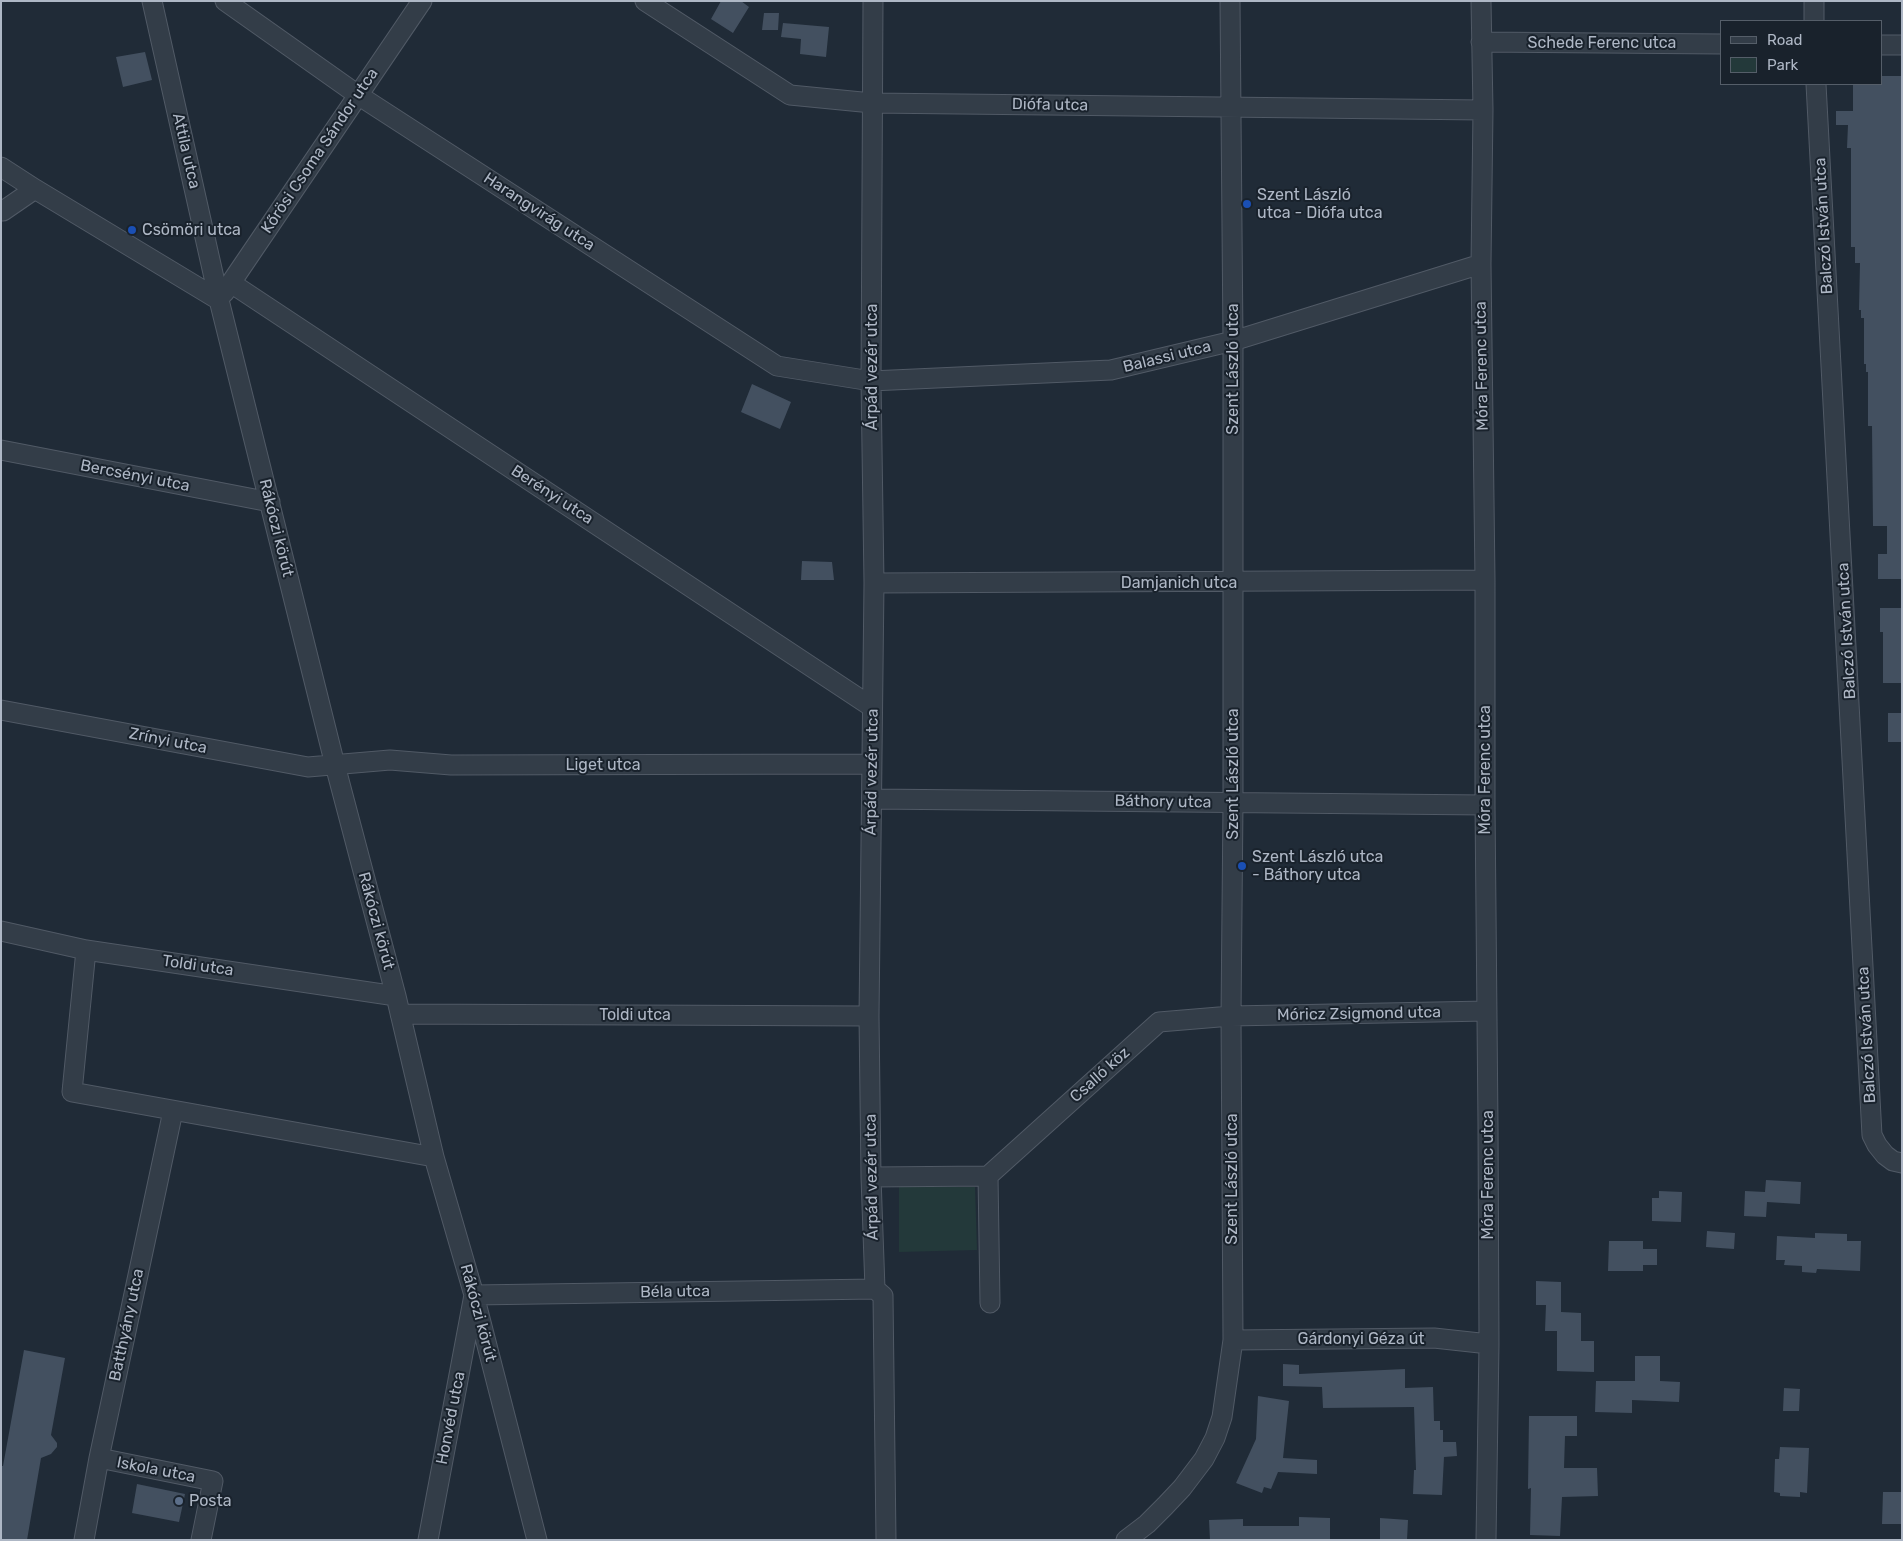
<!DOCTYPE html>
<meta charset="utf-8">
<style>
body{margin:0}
#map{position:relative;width:1903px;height:1541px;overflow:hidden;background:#202b37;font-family:Rubik,sans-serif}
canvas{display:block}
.frame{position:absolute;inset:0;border:2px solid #aeb7c5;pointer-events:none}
.legend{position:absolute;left:1720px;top:20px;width:162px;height:65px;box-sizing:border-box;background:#19222c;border:1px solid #555e69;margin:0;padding:6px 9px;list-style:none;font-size:15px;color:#aeb7c5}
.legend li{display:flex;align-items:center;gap:10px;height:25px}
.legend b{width:25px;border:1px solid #555e69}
</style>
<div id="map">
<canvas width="1903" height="1541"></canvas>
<div class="frame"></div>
<ul class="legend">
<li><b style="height:6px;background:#333d48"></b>Road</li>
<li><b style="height:14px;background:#23393a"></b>Park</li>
</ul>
</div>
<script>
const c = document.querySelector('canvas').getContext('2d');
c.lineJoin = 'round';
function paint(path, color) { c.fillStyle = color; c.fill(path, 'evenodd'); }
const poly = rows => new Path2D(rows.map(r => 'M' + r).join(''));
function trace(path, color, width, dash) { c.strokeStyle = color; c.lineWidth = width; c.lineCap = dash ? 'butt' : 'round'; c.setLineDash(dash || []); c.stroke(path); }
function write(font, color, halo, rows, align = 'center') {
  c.font = font + ' Rubik,sans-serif'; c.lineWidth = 4; c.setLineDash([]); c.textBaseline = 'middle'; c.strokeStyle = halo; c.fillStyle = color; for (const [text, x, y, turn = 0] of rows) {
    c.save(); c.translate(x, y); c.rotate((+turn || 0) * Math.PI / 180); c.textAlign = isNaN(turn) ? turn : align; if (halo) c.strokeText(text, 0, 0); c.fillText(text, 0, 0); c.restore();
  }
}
paint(poly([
 [899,1187,975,1187,977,1250,899,1252]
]), '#23393a');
paint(poly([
 [721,1,741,1,749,7,733,33,711,19],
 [764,13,779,13,778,30,762,30],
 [783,23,829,27,826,57,800,54,801,39,781,37],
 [145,52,152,80,123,87,116,57],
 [1882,76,1902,76,1902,579,1878,579,1878,554,1887,554,1887,526,1873,526,1872,426,1868,426,1868,372,1866,372,1866,364,1864,364,1864,318,1861,318,1861,310,1859,310,1860,263,1855,263,1855,247,1851,247,1851,148,1847,148,1848,125,1836,125,1836,111,1853,111,1853,84,1882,84],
 [752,384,791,402,780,429,741,412],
 [802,561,832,562,834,580,801,580],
 [1880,608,1902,608,1902,683,1883,683,1883,632,1880,632],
 [1888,713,1902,713,1902,742,1888,742],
 [1766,1180,1801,1182,1800,1204,1767,1202,1766,1217,1744,1216,1745,1191,1765,1192],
 [1659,1191,1682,1192,1681,1222,1652,1221,1652,1198,1659,1198],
 [1707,1231,1735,1233,1734,1249,1706,1247],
 [1815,1233,1847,1234,1847,1241,1861,1241,1860,1271,1817,1269,1816,1273,1802,1272,1802,1266,1784,1265,1785,1260,1776,1260,1777,1236,1815,1238],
 [1609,1241,1643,1241,1643,1249,1657,1249,1657,1265,1643,1265,1643,1271,1608,1271],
 [1536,1281,1561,1282,1561,1312,1581,1313,1581,1341,1594,1341,1594,1372,1557,1371,1557,1331,1545,1331,1546,1305,1536,1305],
 [24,1350,65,1358,51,1435,57,1443,57,1447,51,1454,41,1458,27,1540,1,1540,1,1466,3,1466],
 [1635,1356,1660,1356,1660,1381,1680,1382,1679,1402,1632,1400,1632,1413,1595,1412,1596,1381,1635,1381],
 [1283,1364,1299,1365,1299,1374,1405,1369,1405,1388,1433,1387,1434,1421,1440,1421,1440,1430,1443,1430,1443,1442,1456,1442,1457,1456,1444,1457,1442,1495,1413,1494,1414,1470,1416,1470,1414,1407,1323,1408,1322,1387,1283,1386],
 [1784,1388,1800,1389,1799,1411,1783,1411],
 [1258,1396,1289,1401,1283,1458,1317,1460,1317,1474,1278,1472,1271,1489,1264,1487,1262,1493,1236,1483,1256,1439],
 [1529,1416,1577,1416,1577,1436,1565,1436,1564,1468,1597,1468,1598,1496,1562,1497,1560,1536,1530,1535,1531,1488,1528,1489],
 [1780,1447,1809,1448,1807,1493,1800,1492,1800,1497,1780,1496,1780,1493,1774,1492,1775,1459,1779,1459],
 [137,1484,185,1494,179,1522,132,1513],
 [1883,1492,1902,1492,1902,1524,1882,1524],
 [1299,1517,1330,1518,1330,1540,1210,1540,1209,1520,1243,1519,1243,1526,1299,1526],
 [1380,1518,1408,1520,1407,1540,1380,1540]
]), '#435060');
const street = poly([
 [152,1,219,300,335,765,396,996,434,1157,474,1295,537,1540],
 [225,1,358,95,777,366,871,381,1111,370,1233,341,1481,264],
 [645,1,790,95,872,103,1483,110],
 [873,1,871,381,874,583,869,1016,871,1177,875,1289,883,1296,886,1540],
 [1481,1,1483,110,1481,264,1485,580,1485,805,1488,1125,1489,1344,1486,1540],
 [1814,1,1814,21],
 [1481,42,1722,44],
 [1882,45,1902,45],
 [1816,84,1872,1135,1877,1145,1885,1155,1893,1161,1902,1163],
 [1,167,35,189,219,300],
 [1,210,3,211,35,189],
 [231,283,872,707],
 [224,293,422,1],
 [1,450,270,502],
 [874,583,1485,580],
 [1,710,308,767,390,760,451,765,871,764],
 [872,799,1485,805],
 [1,931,86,950,396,996],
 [86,950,72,1092,434,1157],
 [400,1014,869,1016],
 [988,1176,990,1303],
 [871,1177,988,1176,1159,1022,1231,1016,1487,1011],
 [1233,1340,1434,1338,1489,1344],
 [99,1458,213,1481,201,1540],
 [84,1540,99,1458,173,1111],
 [428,1540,474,1295,875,1289],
 [1126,1540,1147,1524,1165,1506,1182,1488,1204,1459,1215,1438,1222,1417,1233,1340,1231,1016,1233,803,1233,341,1230,1]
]);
trace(street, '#515a66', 21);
trace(street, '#333d48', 19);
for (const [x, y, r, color] of [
 [1247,204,5,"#1a4fb4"],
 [132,230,5,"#1a4fb4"],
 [1242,866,5,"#1a4fb4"],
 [179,1501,5,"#5c6f8a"]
]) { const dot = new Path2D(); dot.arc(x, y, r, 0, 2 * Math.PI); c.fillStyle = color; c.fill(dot); trace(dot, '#19222c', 2); }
write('16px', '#aeb7c5', '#19222c', [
 ["Schede Ferenc utca",1602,43],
 ["Diófa utca",1050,105,1],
 ["Attila utca",186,151,77],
 ["Kőrösi Csoma Sándor utca",320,151,-56],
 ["Harangvirág utca",539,212,33],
 ["Balczó István utca",1824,226,-93],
 ["Balassi utca",1167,357,-14],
 ["Móra Ferenc utca",1482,366,-91],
 ["Árpád vezér utca",872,367,-90],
 ["Szent László utca",1233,369,-90],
 ["Bercsényi utca",135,476,11],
 ["Berényi utca",552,495,33],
 ["Rákóczi körút",276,528,76],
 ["Damjanich utca",1179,583],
 ["Balczó István utca",1847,631,-93],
 ["Zrínyi utca",168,741,11],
 ["Liget utca",603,765],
 ["Móra Ferenc utca",1485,770,-90],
 ["Árpád vezér utca",872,772,-89],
 ["Szent László utca",1233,774,-90],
 ["Báthory utca",1163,802,1],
 ["Rákóczi körút",376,921,75],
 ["Toldi utca",198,966,8],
 ["Móricz Zsigmond utca",1359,1014,-1],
 ["Toldi utca",635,1015],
 ["Balczó István utca",1867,1035,-93],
 ["Csalló köz",1100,1075,-42],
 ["Móra Ferenc utca",1488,1175,-90],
 ["Árpád vezér utca",872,1177,-91],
 ["Szent László utca",1232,1179,-90],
 ["Béla utca",675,1292,-1],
 ["Rákóczi körút",478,1313,75],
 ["Batthyány utca",127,1325,-78],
 ["Gárdonyi Géza út",1361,1339],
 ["Honvéd utca",451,1418,-79],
 ["Iskola utca",156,1470,11]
]);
write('16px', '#aeb7c5', '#19222c', [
 ["Szent László",1257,195],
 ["utca - Diófa utca",1257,213],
 ["Csömöri utca",142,230],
 ["Szent László utca",1252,857],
 ["- Báthory utca",1252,875],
 ["Posta",189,1501]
], 'left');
</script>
